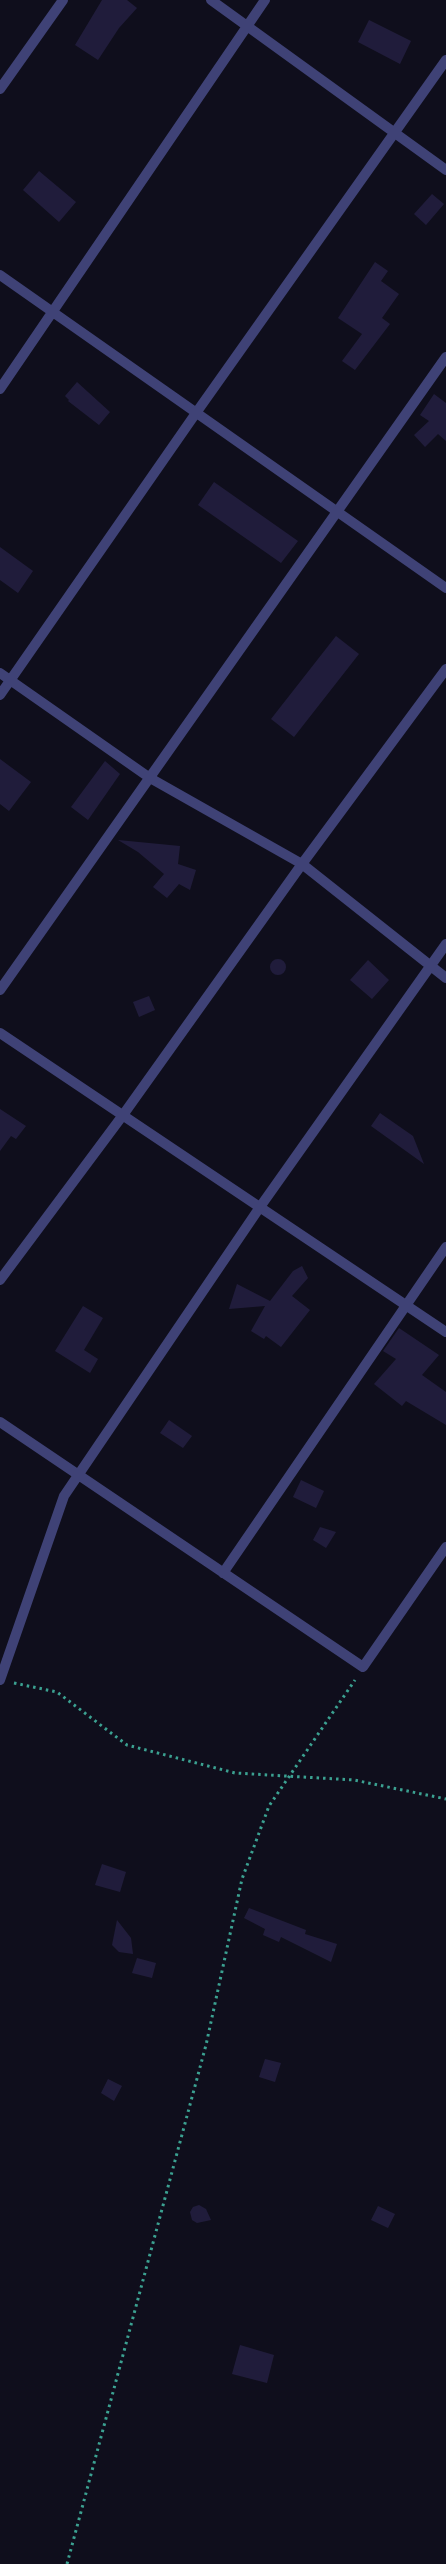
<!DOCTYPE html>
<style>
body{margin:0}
canvas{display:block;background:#0f0e1c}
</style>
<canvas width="446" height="2564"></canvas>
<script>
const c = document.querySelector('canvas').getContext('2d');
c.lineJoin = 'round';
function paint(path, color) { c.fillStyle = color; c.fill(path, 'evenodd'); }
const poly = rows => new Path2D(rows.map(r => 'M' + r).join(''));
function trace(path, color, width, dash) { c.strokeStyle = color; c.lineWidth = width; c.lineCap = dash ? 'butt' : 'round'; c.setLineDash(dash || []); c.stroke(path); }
paint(poly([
 [102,0,127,0,137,8,119,28,98,60,75,45],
 [369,20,411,41,400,64,358,42],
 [39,171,76,202,59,222,23,190],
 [432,194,444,204,426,225,414,214],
 [375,262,388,271,381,281,399,294,382,318,390,324,355,370,342,361,362,334,338,318],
 [77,382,110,412,99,425,68,401,69,400,65,396],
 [434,394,446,403,446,441,438,434,425,447,414,435,429,421,420,415],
 [214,482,298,541,281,563,198,505],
 [0,547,33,571,18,593,0,580],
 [336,636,359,654,294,737,271,719],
 [0,759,31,782,9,811,0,804],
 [105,761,120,774,88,820,71,807],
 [118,840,180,846,178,864,196,870,190,890,179,884,167,898,153,887,164,874,138,852],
 '270 967a8 8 0 1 1 16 0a8 8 0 1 1-16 0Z',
 [368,960,389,980,372,999,350,980],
 [149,996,155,1010,139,1017,133,1002],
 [0,1109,26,1126,16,1139,11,1136,0,1151],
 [380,1113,413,1136,424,1164,371,1126],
 [302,1266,308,1278,292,1296,310,1310,281,1347,266,1336,264,1339,251,1331,265,1306,229,1309,237,1284,270,1301,293,1271],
 [83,1306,103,1318,84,1350,98,1359,90,1373,55,1351],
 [399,1328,439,1355,422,1375,446,1392,446,1425,406,1401,402,1406,374,1384,396,1359,383,1351],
 [169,1420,192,1436,183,1448,160,1433],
 [301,1480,324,1491,316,1508,293,1497],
 [320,1527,336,1532,326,1548,313,1540],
 [102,1864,126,1872,120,1892,95,1885],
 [249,1908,306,1930,305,1934,337,1944,331,1962,281,1937,279,1942,263,1935,265,1929,244,1918],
 [117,1920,131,1938,133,1954,119,1952,112,1945],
 [137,1958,156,1963,152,1978,132,1973],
 [265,2059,281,2063,275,2082,259,2077],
 [108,2079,122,2086,114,2101,101,2093],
 [199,2205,206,2209,211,2220,197,2223,192,2220,190,2212,193,2207],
 [378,2206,395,2214,388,2228,371,2220],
 [240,2345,274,2355,267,2383,232,2374]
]), '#201c3b');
trace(poly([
 [14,1683,57,1692,127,1745,235,1773,354,1780,446,1799],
 [67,2564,206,2045,242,1879,269,1806,355,1680]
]), '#3ba191', 3, [2.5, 4]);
trace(poly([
 [211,0,446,170],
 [0,89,63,0],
 [0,275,446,588],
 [0,389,265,0],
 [0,673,150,778,302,864,446,978],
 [0,695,196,413,446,60],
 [0,990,446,357],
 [0,1033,446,1332],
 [0,1280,123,1115,302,864,446,669],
 [0,1422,363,1667,446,1547],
 [223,1573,446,1247],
 [0,1680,64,1496,260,1207,446,944]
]), '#3f4276', 10);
</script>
